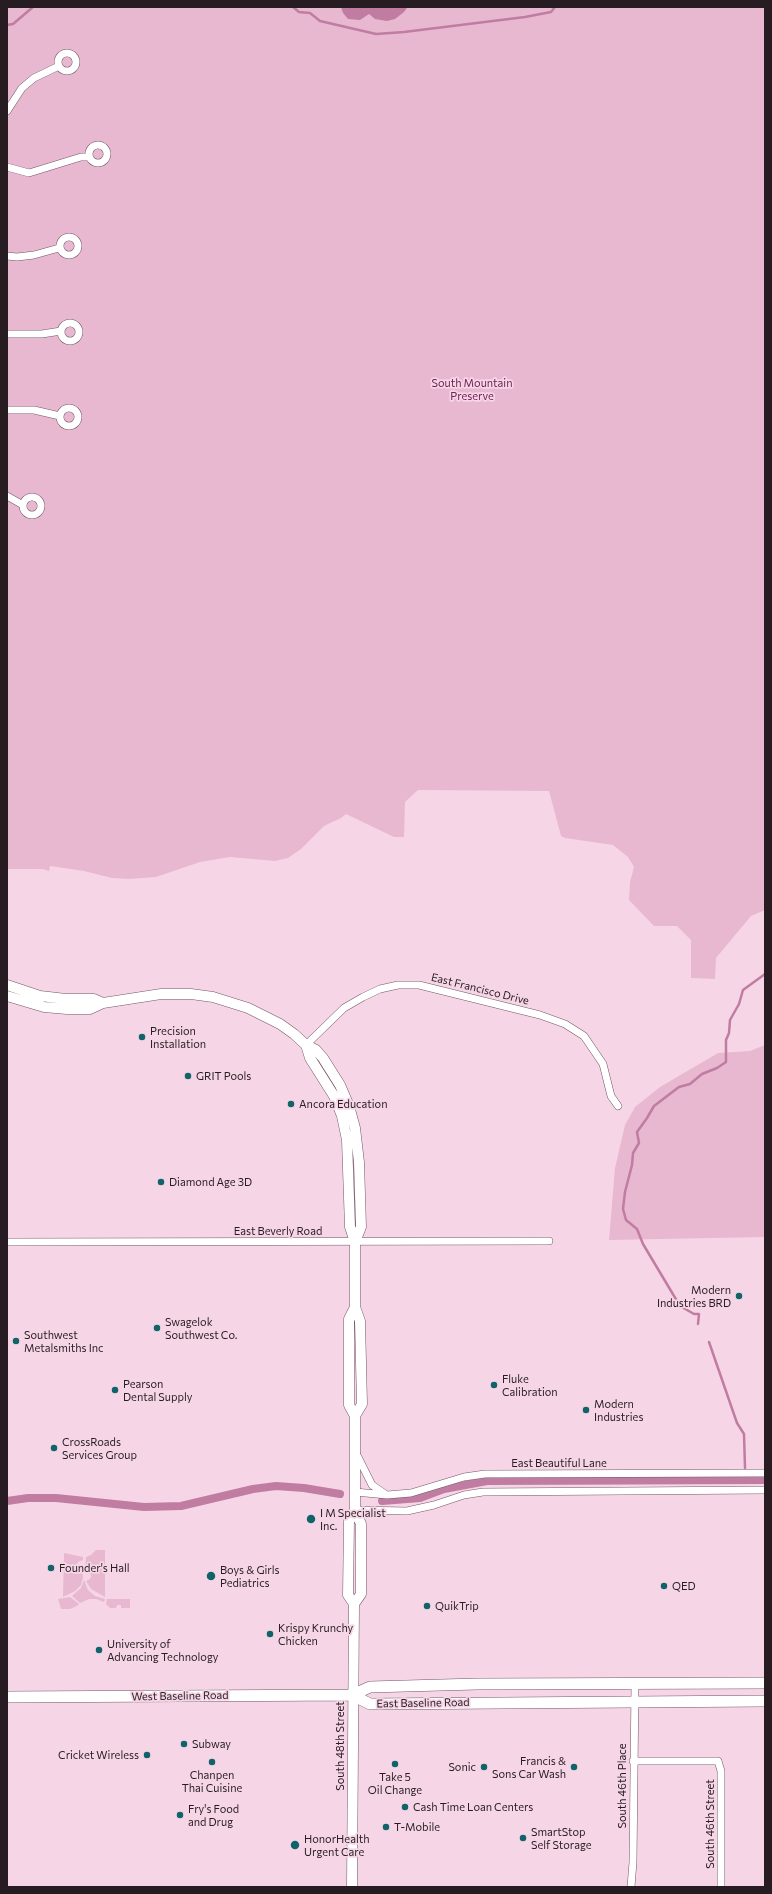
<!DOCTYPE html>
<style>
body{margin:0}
#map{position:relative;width:772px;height:1894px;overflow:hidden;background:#f6d6e6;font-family:Commissioner,sans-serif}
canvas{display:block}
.frame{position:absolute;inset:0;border:8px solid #271c21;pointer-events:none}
</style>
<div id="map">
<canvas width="772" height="1894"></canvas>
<div class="frame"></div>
</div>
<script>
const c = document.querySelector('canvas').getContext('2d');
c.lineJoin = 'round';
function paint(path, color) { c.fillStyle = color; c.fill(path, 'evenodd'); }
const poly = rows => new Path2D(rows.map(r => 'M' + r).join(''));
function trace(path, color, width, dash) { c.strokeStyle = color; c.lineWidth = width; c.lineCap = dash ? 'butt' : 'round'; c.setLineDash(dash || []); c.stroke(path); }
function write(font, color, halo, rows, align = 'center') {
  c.font = font + ' Commissioner,sans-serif'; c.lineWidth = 3.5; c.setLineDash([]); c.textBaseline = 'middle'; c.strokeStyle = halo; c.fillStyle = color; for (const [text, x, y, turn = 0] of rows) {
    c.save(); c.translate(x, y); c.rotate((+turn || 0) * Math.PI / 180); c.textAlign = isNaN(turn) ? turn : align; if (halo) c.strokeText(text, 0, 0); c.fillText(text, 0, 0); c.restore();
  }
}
paint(poly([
 [7,7,765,7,765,910,751,916,716,958,715,979,691,978,691,940,677,926,654,926,629,900,630,882,634,867,628,857,613,845,565,838,561,836,549,791,418,790,405,802,404,837,394,837,346,814,341,818,324,826,301,849,288,858,275,861,230,857,200,862,156,877,129,879,112,878,84,871,50,866,49,871,43,869,7,869],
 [765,1045,765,1237,609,1240,615,1168,625,1125,635,1107,660,1087,718,1053,750,1051],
 [96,1550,105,1550,105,1597,91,1589,86,1581,90,1579,91,1576,90,1573,85,1572,86,1557,91,1555],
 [64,1553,83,1557,83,1560,78,1562,77,1564,77,1567,82,1570,83,1577,81,1585,75,1591,63,1597],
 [84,1580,88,1590,95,1596,105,1599,104,1602,96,1599,89,1599,80,1603,72,1596,81,1588],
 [70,1597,79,1604,77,1606,70,1609,61,1609,58,1599],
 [107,1599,130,1599,130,1608,121,1608,121,1605,117,1605,116,1608,110,1608,106,1604]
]), '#e8b8d1');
paint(poly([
 [341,7,407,7,407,8,404,12,395,19,387,21,375,19,369,14,360,20,348,19,343,13]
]), '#c07da1');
trace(poly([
 [293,7,299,12,310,13,320,21,376,34,404,32,525,17,551,12,555,7],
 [7,25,13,24,33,7],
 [698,1324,699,1314,694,1314,680,1306,643,1244,637,1229,626,1220,623,1209,625,1192,632,1165,633,1153,639,1143,637,1132,647,1118,654,1106,679,1087,690,1084,702,1074,717,1068,726,1062,726,1040,729,1033,730,1020,739,1004,743,990,765,974],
 [709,1342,737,1423,744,1434,745,1468]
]), '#c07da1', 2.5);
trace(poly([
 [7,1501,28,1498,56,1498,144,1507,181,1506,253,1489,276,1486,304,1488,340,1494],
 [382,1501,420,1498,444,1489,487,1481,765,1480]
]), '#c07da1', 8);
const minor = poly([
 '58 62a9 9 0 1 1 18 0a9 9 0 1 1-18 0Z',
 [7,111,22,88,34,78,59,66],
 '89 154a9 9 0 1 1 18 0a9 9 0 1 1-18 0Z',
 [7,167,29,173,81,157,89,157],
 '60 246a9 9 0 1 1 18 0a9 9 0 1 1-18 0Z',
 [7,256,17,257,34,255,59,248],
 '61 332a9 9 0 1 1 18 0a9 9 0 1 1-18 0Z',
 [7,334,42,334,61,331],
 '60 417a9 9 0 1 1 18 0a9 9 0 1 1-18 0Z',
 [7,410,34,410,60,416],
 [7,496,23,505],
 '23 506a9 9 0 1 1 18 0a9 9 0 1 1-18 0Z',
 [306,1045,344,1008,363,997,380,989,398,985,419,985,540,1015,565,1024,584,1036,603,1064,611,1096,618,1106],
 [7,1242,549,1241],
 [356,1453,372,1485,385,1494],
 [355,1492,387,1495,411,1493,464,1477,485,1474,765,1473],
 [355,1510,407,1511,434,1505,464,1495,483,1492,765,1490],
 [633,1761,718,1761,721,1771,721,1887],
 [631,1887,633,1862,635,1685]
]);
const secondary = poly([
 [7,985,40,996,66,999,94,999,103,1003],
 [7,996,44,1007,67,1009,90,1009,103,1003,161,994,191,994,213,997,248,1008,280,1024,294,1034,306,1045,316,1050,323,1058,340,1085,349,1106,355,1128,359,1162,361,1227,355,1242],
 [306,1045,310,1058,334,1096,342,1116,347,1140,350,1227,355,1242,355,1307,360,1321,362,1404,355,1416],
 [354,1604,361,1594,361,1524,355,1510,355,1416,349,1405,349,1319,355,1307],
 [352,1887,354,1604,348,1595,349,1521,355,1510]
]);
const primary = poly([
 [352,1695,370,1704,765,1701],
 [7,1697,352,1695,370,1687,477,1684,765,1683]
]);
trace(minor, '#725765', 8);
trace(secondary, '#725765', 11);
trace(primary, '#725765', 12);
trace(minor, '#fff', 7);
trace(secondary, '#fff', 10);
trace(primary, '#fff', 11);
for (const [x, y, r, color] of [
 [142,1037,4,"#126269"],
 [188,1076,4,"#126269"],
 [291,1104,4,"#126269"],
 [161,1182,4,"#126269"],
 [739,1296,4,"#126269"],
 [157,1328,4,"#126269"],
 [16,1341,4,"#126269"],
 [494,1385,4,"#126269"],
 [115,1390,4,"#126269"],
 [586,1410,4,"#126269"],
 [54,1448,4,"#126269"],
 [311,1519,5,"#126269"],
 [51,1568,4,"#126269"],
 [211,1576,5,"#126269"],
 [664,1586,4,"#126269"],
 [427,1606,4,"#126269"],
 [270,1634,4,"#126269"],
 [99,1650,4,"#126269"],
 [184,1744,4,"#126269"],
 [147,1755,4,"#126269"],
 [212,1762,4,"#126269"],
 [395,1764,4,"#126269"],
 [484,1767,4,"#126269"],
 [574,1767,4,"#126269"],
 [405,1807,4,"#126269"],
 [180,1815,4,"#126269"],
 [386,1827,4,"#126269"],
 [523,1838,4,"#126269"],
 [295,1845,5,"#126269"]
]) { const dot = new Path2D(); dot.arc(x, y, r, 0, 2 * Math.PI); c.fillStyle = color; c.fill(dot); trace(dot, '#f6d6e6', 1.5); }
write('11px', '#702153', '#f6d6e6', [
 ["South Mountain",472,383],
 ["Preserve",472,396]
]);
write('11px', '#271c21', '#f6d6e6', [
 ["East Francisco Drive",480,989,14],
 ["East Beverly Road",278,1231],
 ["East Beautiful Lane",559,1463],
 ["West Baseline Road",180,1696,-1],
 ["East Baseline Road",423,1703,-1],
 ["South 48th Street",340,1746,-90],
 ["South 46th Place",622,1786,-90],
 ["South 46th Street",710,1824,-90]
]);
write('11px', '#271c21', '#f6d6e6', [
 ["Precision",150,1031],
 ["Installation",150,1044],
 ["GRIT Pools",196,1076],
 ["Ancora Education",299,1104],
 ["Diamond Age 3D",169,1182],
 ["Modern",731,1290,"right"],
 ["Industries BRD",731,1303,"right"],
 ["Swagelok",165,1322],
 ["Southwest Co.",165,1335],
 ["Southwest",24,1335],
 ["Metalsmiths Inc",24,1348],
 ["Fluke",502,1379],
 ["Calibration",502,1392],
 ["Pearson",123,1384],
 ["Dental Supply",123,1397],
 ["Modern",594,1404],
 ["Industries",594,1417],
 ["CrossRoads",62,1442],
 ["Services Group",62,1455],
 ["I M Specialist",320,1513],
 ["Inc.",320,1526],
 ["Founder's Hall",59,1568],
 ["Boys & Girls",220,1570],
 ["Pediatrics",220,1583],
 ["QED",672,1586],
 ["QuikTrip",435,1606],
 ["Krispy Krunchy",278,1628],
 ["Chicken",278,1641],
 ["University of",107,1644],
 ["Advancing Technology",107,1657],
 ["Subway",192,1744],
 ["Cricket Wireless",139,1755,"right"],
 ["Francis &",566,1761,"right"],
 ["Sons Car Wash",566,1774,"right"],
 ["Sonic",476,1767,"right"],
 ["Chanpen",212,1775,"center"],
 ["Thai Cuisine",212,1788,"center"],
 ["Take 5",395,1777,"center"],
 ["Oil Change",395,1790,"center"],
 ["Cash Time Loan Centers",413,1807],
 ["Fry's Food",188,1809],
 ["and Drug",188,1822],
 ["T-Mobile",394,1827],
 ["SmartStop",531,1832],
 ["Self Storage",531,1845],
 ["HonorHealth",304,1839],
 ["Urgent Care",304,1852]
], 'left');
</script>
